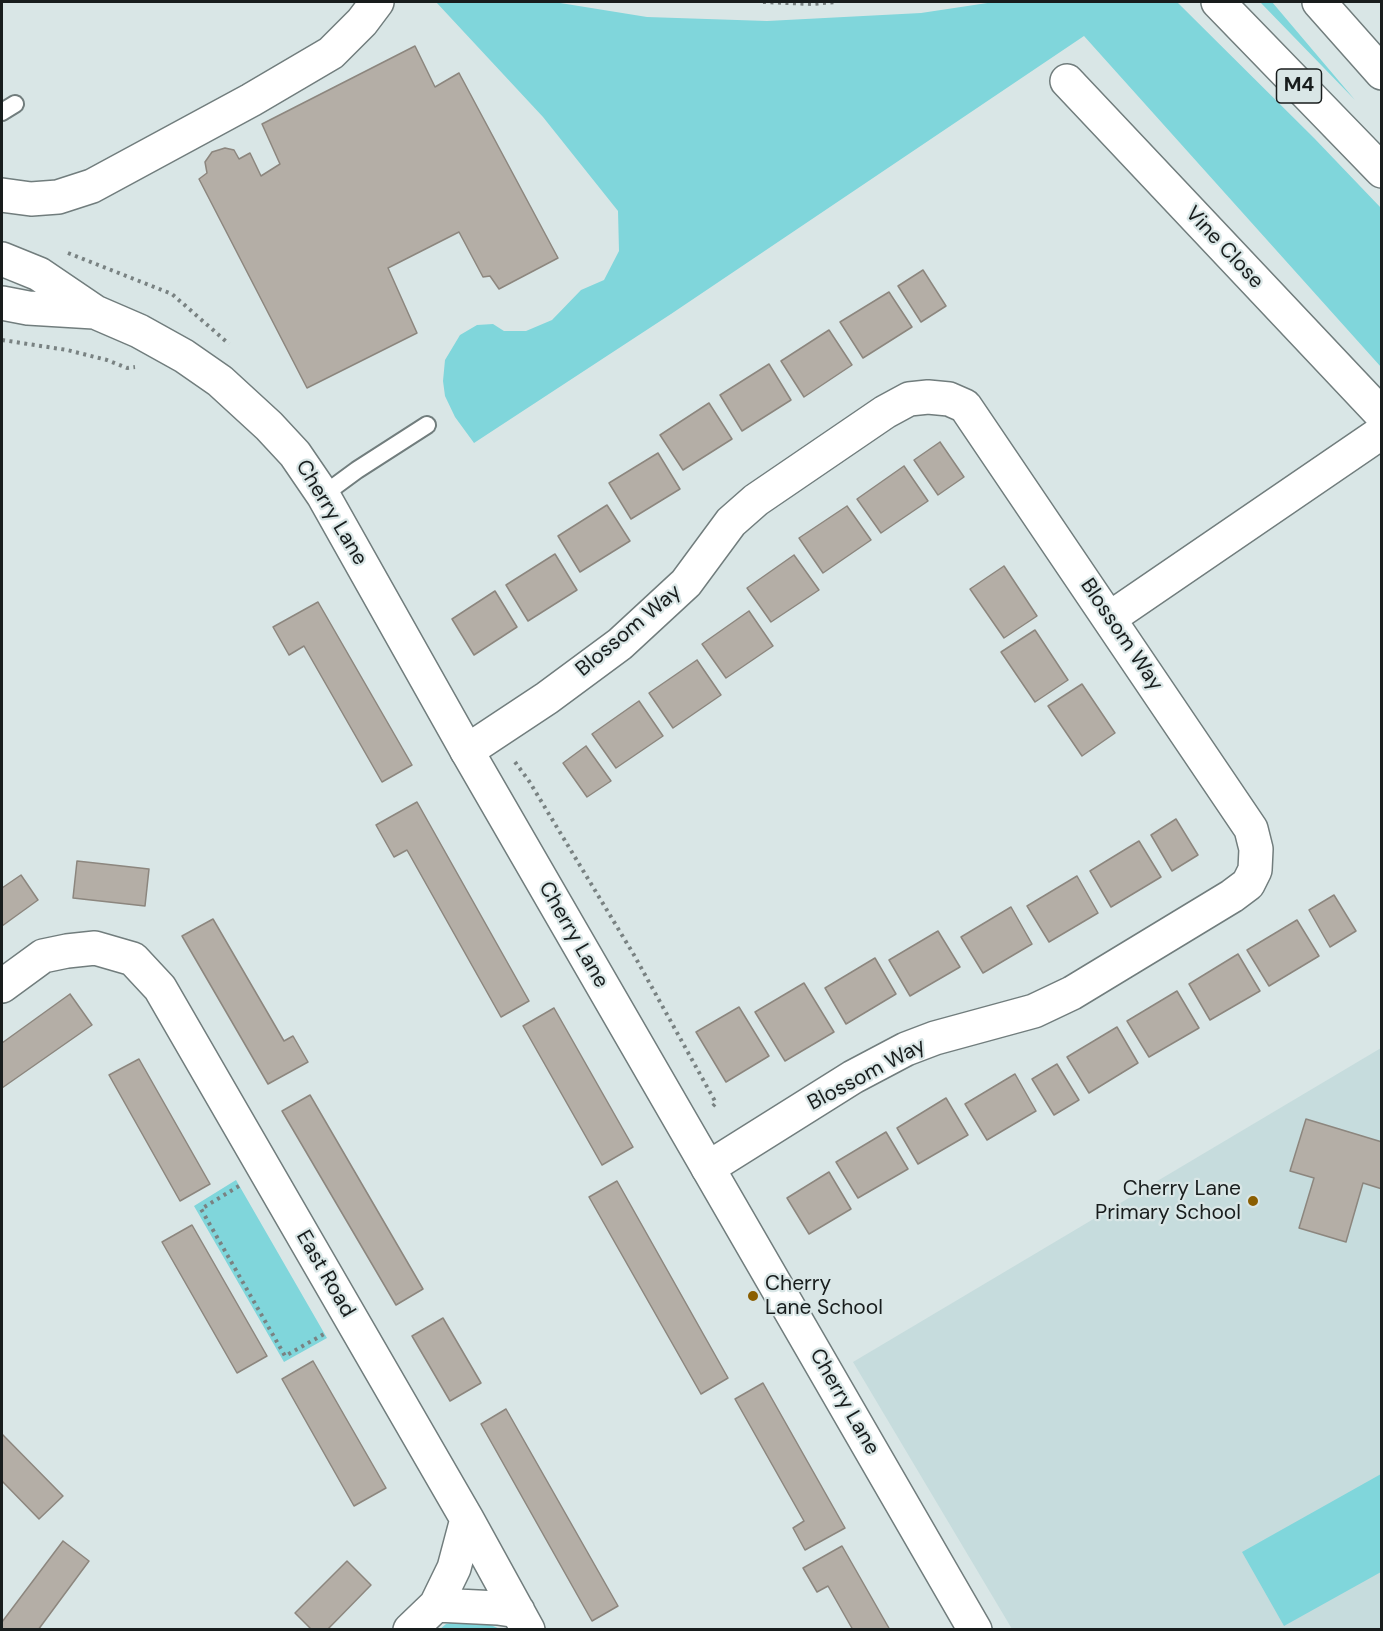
<!DOCTYPE html>
<style>
body{margin:0}
#map{position:relative;width:1383px;height:1631px;overflow:hidden;background:#d9e6e6;font-family:"DM Sans",sans-serif}
canvas{display:block}
.frame{position:absolute;inset:0;border:3px solid #181d1d;pointer-events:none}
</style>
<div id="map">
<canvas width="1383" height="1631"></canvas>
<div class="frame"></div>
</div>
<script>
const c = document.querySelector('canvas').getContext('2d');
c.lineJoin = 'round';
function paint(path, color) { c.fillStyle = color; c.fill(path, 'evenodd'); }
const poly = rows => new Path2D(rows.map(r => 'M' + r).join(''));
function trace(path, color, width, dash) { c.strokeStyle = color; c.lineWidth = width; c.lineCap = dash ? 'butt' : 'round'; c.setLineDash(dash || []); c.stroke(path); }
function write(font, color, halo, rows, align = 'center') {
  c.font = font + ' "DM Sans",sans-serif'; c.lineWidth = 4.5; c.setLineDash([]); c.textBaseline = 'middle'; c.strokeStyle = halo; c.fillStyle = color; for (const [text, x, y, turn = 0] of rows) {
    c.save(); c.translate(x, y); c.rotate((+turn || 0) * Math.PI / 180); c.textAlign = isNaN(turn) ? turn : align; if (halo) c.strokeText(text, 0, 0); c.fillText(text, 0, 0); c.restore();
  }
}
paint(poly([
 [1381,1048,1381,1629,1012,1629,853,1362]
]), '#c6dcdd');
paint(poly([
 [436,2,554,2,647,17,767,21,921,13,994,2,1177,2,1314,138,1381,208,1381,367,1084,36,671,314,474,443,455,417,445,396,443,381,445,360,460,335,477,325,493,324,504,331,526,331,552,320,581,290,604,280,619,251,618,211,543,117],
 [1260,2,1272,2,1355,100],
 [236,1180,327,1338,284,1362,194,1206],
 [1381,1474,1381,1572,1284,1626,1242,1552],
 [463,1620,479,1620,500,1629,439,1630,446,1624]
]), '#80d6db');
const building = poly([
 [415,46,435,87,459,73,558,258,499,289,490,276,483,277,459,232,388,268,417,333,307,388,199,179,207,173,205,162,212,152,225,148,234,150,239,159,250,153,261,176,280,164,262,124,415,46],
 [923,270,946,306,921,322,898,286,923,270],
 [889,292,912,327,863,358,840,322,889,292],
 [829,330,852,365,804,397,781,361,829,330],
 [769,364,791,400,742,431,720,395,769,364],
 [709,403,732,439,683,470,660,435,709,403],
 [940,442,964,477,938,495,914,460,940,442],
 [658,453,680,489,631,519,609,483,658,453],
 [904,466,928,501,881,533,857,499,904,466],
 [607,505,630,541,580,572,558,536,607,505],
 [847,506,871,540,823,573,799,538,847,506],
 [555,554,577,590,528,621,506,585,555,554],
 [794,555,819,590,771,622,747,588,794,555],
 [1004,566,1037,616,1004,638,970,589,1004,566],
 [495,591,517,627,474,655,452,619,495,591],
 [318,602,412,765,382,782,304,646,289,655,273,627,318,602],
 [749,611,773,646,726,678,702,644,749,611],
 [1035,630,1068,680,1035,702,1001,652,1035,630],
 [697,660,721,695,673,728,649,693,697,660],
 [1082,684,1115,733,1082,756,1048,706,1082,684],
 [639,701,663,736,616,768,592,734,639,701],
 [586,746,611,781,587,797,563,763,586,746],
 [417,802,529,1001,501,1017,407,850,394,857,376,825,417,802],
 [1176,819,1198,855,1172,871,1151,835,1176,819],
 [1139,841,1161,877,1111,907,1090,871,1139,841],
 [77,861,149,869,145,906,73,898,77,861],
 [21,875,38,900,2,926,2,888,21,875],
 [1077,876,1098,913,1049,942,1027,906,1077,876],
 [1334,895,1356,931,1330,947,1309,910,1334,895],
 [1011,907,1032,944,983,973,961,937,1011,907],
 [213,919,284,1041,293,1036,308,1062,268,1084,182,936,213,919],
 [1297,920,1319,956,1269,986,1247,950,1297,920],
 [938,931,960,967,910,996,889,960,938,931],
 [1238,954,1260,991,1210,1020,1189,984,1238,954],
 [875,958,896,994,846,1024,825,988,875,958],
 [804,983,834,1032,785,1061,755,1012,804,983],
 [1177,991,1199,1028,1149,1057,1127,1021,1177,991],
 [70,994,92,1025,2,1088,2,1043,70,994],
 [739,1007,769,1056,726,1082,696,1032,739,1007],
 [554,1008,633,1147,602,1165,523,1026,554,1008],
 [1117,1027,1138,1063,1089,1093,1067,1057,1117,1027],
 [139,1059,210,1184,180,1201,109,1075,139,1059],
 [1057,1064,1079,1100,1054,1115,1032,1079,1057,1064],
 [1015,1074,1036,1111,987,1140,965,1104,1015,1074],
 [310,1095,423,1289,396,1305,282,1111,310,1095],
 [946,1098,968,1135,918,1164,897,1128,946,1098],
 [1306,1119,1382,1142,1382,1189,1363,1183,1346,1242,1299,1228,1314,1178,1290,1171,1306,1119],
 [886,1132,908,1169,858,1198,836,1162,886,1132],
 [829,1172,851,1209,809,1234,787,1198,829,1172],
 [617,1181,728,1378,701,1394,589,1197,617,1181],
 [192,1225,267,1356,237,1373,162,1242,192,1225],
 [443,1318,481,1383,450,1401,412,1336,443,1318],
 [313,1361,386,1488,354,1506,282,1379,313,1361],
 [763,1383,845,1528,805,1550,793,1528,804,1521,735,1399,763,1383],
 [506,1409,618,1606,592,1621,481,1424,506,1409],
 [2,1434,63,1496,39,1519,2,1481,2,1434],
 [63,1541,89,1561,38,1630,2,1630,2,1622,63,1541],
 [842,1546,890,1630,853,1630,828,1586,817,1592,803,1568,842,1546],
 [347,1561,371,1585,327,1630,312,1630,295,1613,347,1561]
]);
paint(building, '#b4aea6');
trace(building, '#8c867e', 1.5);
const service = poly([
 [2,112,15,104],
 [323,495,357,470,427,425]
]);
const minor = poly([
 [1067,81,1382,415],
 [2,195,31,199,58,197,92,186,251,100,331,53,362,22,377,2],
 [1110,618,1382,432],
 [467,751,547,698,620,644,686,583,731,522,756,500,885,412,909,399,928,397,949,399,965,406,1251,829,1256,849,1255,870,1248,884,1232,896,1072,993,1034,1011,935,1038,906,1049,853,1077,708,1168],
 [2,986,43,956,67,951,95,948,133,959,160,988,467,1519,528,1630],
 [436,1605,498,1608,518,1611],
 [410,1630,436,1605,454,1568,467,1519]
]);
const tertiary = poly([
 [2,259,39,274,95,312,139,331,184,356,220,381,269,426,295,454,323,495,467,751,975,1630],
 [2,303,28,308,94,312]
]);
const motorway = poly([
 [1218,2,1382,171],
 [1319,2,1382,73]
]);
trace(service, '#717d7d', 20);
trace(minor, '#717d7d', 36);
trace(tertiary, '#717d7d', 36);
trace(motorway, '#717d7d', 36);
trace(poly([
 [763,2,811,4,836,2],
 [68,253,172,294,229,344],
 [2,340,67,350,107,360,127,368,135,367],
 [515,762,529,781,634,955,716,1103,712,1107,713,1109],
 [239,1186,201,1209,285,1356,324,1334]
]), '#798282', 4, [3, 4.5]);
trace(service, '#fff', 16);
trace(minor, '#fff', 33);
trace(tertiary, '#fff', 33);
trace(motorway, '#fff', 33);
for (const [x, y, r, color] of [
 [1253,1201,6,"#8a5e00"],
 [753,1296,6,"#8a5e00"]
]) { const dot = new Path2D(); dot.arc(x, y, r, 0, 2 * Math.PI); c.fillStyle = color; c.fill(dot); trace(dot, '#d9e6e6', 2); }
for (const [x, y, w] of [
 [1299,86,45]
]) { const box = new Path2D(); box.roundRect(x - w / 2, y - 17, w, 34, 4.5); c.fillStyle = '#d9e6e6'; c.fill(box); trace(box, '#181d1d', 1.5); }
write('bold 20px', '#181d1d', null, [
 ["M4",1299,86]
]);
write('21px', '#181d1d', '#d9e6e6', [
 ["Vine Close",1224,248,47],
 ["Cherry Lane",331,513,59],
 ["Blossom Way",629,631,-40],
 ["Blossom Way",1121,635,56],
 ["Cherry Lane",573,935,60],
 ["Blossom Way",867,1075,-28],
 ["East Road",325,1274,60],
 ["Cherry Lane",844,1402,60]
]);
write('21px', '#181d1d', '#d9e6e6', [
 ["Cherry Lane",1241,1189],
 ["Primary School",1241,1213],
 ["Cherry",765,1284,"left"],
 ["Lane School",765,1308,"left"]
], 'right');
</script>
